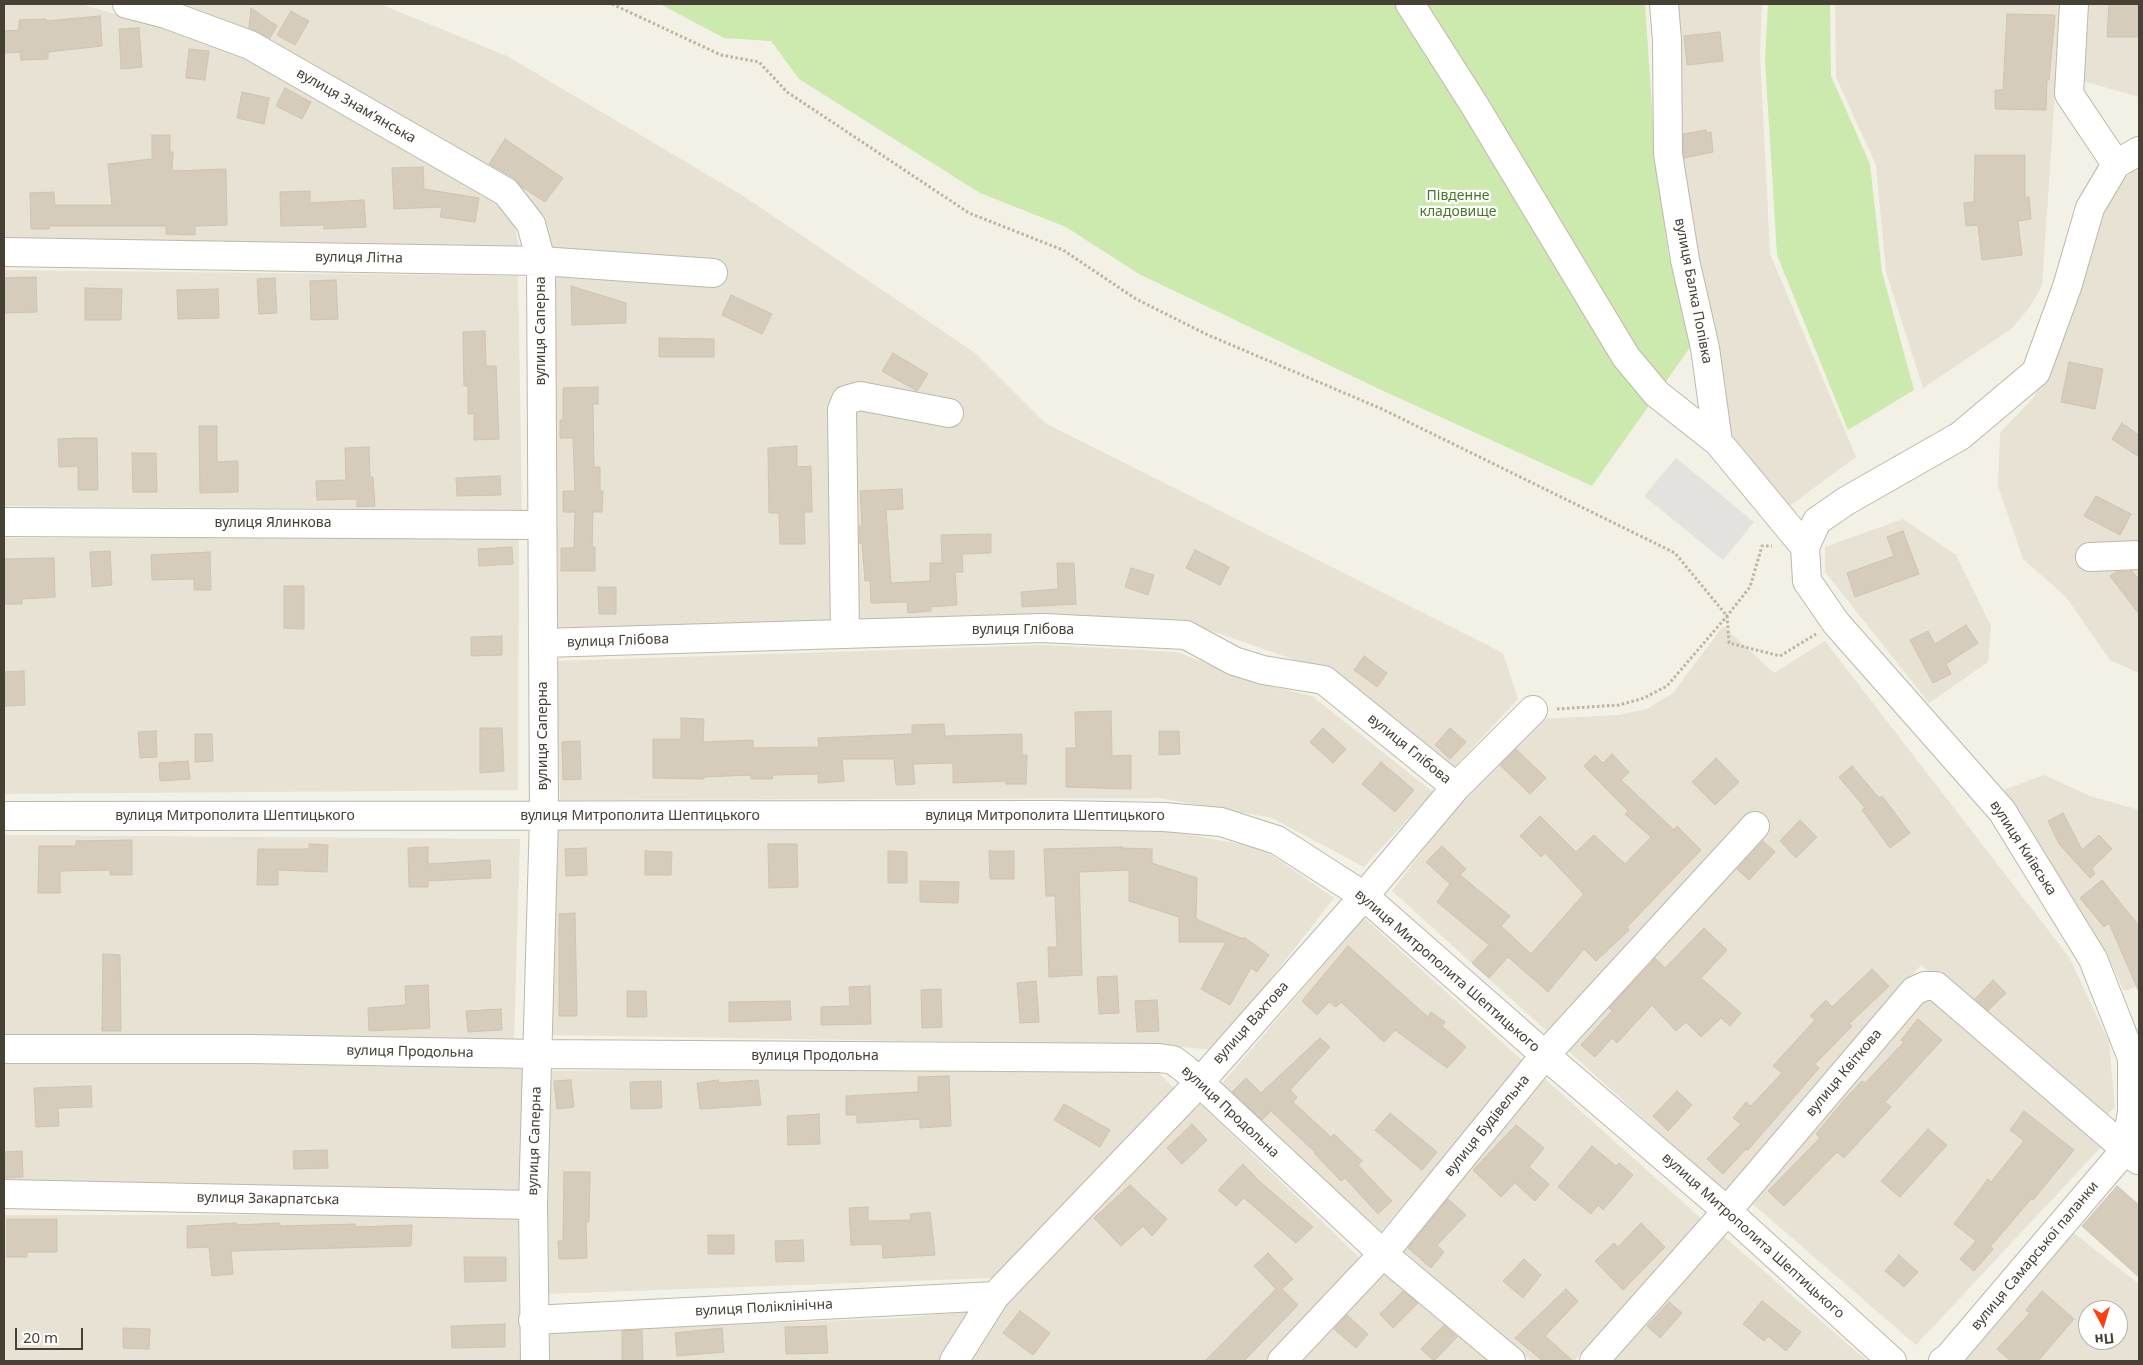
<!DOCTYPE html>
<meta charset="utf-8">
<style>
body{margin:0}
#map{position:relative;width:2143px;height:1365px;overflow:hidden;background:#f3f0e6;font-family:"Noto Sans",sans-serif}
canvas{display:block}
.frame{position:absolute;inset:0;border:5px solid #464035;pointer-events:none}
.north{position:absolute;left:2078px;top:1300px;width:50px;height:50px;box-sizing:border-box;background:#fff;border:1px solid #b5b3ae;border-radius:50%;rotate:174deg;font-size:14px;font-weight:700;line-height:20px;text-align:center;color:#464035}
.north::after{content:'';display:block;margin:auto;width:18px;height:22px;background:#fe3f13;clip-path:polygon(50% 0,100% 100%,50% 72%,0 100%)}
.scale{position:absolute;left:15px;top:1328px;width:68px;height:22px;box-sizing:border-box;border:2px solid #464035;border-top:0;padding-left:6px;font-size:15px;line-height:18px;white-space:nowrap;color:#464035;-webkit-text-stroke:4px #fff;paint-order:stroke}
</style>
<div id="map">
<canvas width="2143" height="1365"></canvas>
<div class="frame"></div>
<div class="north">Пн</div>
<div class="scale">20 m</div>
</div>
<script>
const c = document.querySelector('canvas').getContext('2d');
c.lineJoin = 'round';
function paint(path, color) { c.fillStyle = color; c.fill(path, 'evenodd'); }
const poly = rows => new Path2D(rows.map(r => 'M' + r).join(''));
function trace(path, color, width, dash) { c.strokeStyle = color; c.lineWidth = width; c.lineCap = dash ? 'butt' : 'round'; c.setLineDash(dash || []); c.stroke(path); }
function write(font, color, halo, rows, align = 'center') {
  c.font = font + ' "Noto Sans",sans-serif'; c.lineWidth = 4.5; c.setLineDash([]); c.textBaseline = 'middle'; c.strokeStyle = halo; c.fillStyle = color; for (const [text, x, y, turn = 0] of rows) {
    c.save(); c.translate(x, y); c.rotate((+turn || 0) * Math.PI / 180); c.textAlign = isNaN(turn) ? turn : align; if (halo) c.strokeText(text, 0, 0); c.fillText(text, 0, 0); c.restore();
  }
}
paint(poly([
 [4,4,84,5,242,52,484,188,512,215,520,252,4,243],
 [151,4,380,4,507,56,745,197,975,353,1045,423,1503,653,1518,699,1451,771,1332,673,1209,630,1045,618,552,634,539,221],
 [1669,4,1762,4,1760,53,1770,254,1856,457,1788,507,1724,433,1677,169],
 [1835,4,2061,4,2042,286,2029,308,2011,329,1923,388,1886,272,1876,165,1836,77],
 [2086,4,2139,4,2139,97,2083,81],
 [2139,170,2139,673,2110,660,2066,597,2023,559,1998,486,2000,433,2033,398,2051,364,2093,229,2111,191,2133,171],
 [4,270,518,276,522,510,4,506],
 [1903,519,1956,555,1991,626,1988,662,1929,703,1825,572,1825,547],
 [519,537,518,790,4,794,4,538],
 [1723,626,1774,673,1825,641,2069,957,2109,1042,2115,1107,2104,1118,1921,965,1724,1192,1392,891,1465,795,1538,719,1618,715,1647,709,1673,693],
 [1046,645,1177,652,1258,683,1312,696,1433,792,1364,867,1272,818,1160,798,560,800,556,661],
 [2044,775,2090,796,2139,810,2139,986,2124,991,2107,954,2004,790],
 [550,827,1164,830,1261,848,1334,898,1215,1050,1158,1045,550,1035],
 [4,835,520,839,514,1042,4,1038],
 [1364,918,1524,1062,1381,1231,1219,1087],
 [1929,997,2102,1146,1916,1345,1748,1200],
 [4,1062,523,1065,522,1194,4,1183],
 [1151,1065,1179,1093,993,1278,545,1294,545,1207,552,1071],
 [1545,1079,1705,1222,1574,1361,1531,1361,1400,1248],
 [1197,1101,1361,1259,1266,1361,964,1361,1000,1304],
 [4,1215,518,1215,521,1361,4,1361],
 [2070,1230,2139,1284,2139,1361,1962,1361],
 [2088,1310,2118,1310,2118,1340,2088,1340],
 [1719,1232,1867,1361,1604,1361],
 [1382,1266,1496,1361,1294,1361],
 [972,1310,940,1361,546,1361,545,1331,905,1318]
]), '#e7e2d4');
paint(poly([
 [660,4,1645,4,1655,152,1668,253,1691,346,1592,486,1377,388,1139,274,1066,227,980,193,799,79,771,41,724,38],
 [1768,4,1830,4,1831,76,1870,164,1882,272,1914,390,1848,430,1777,255,1765,60]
]), '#cce9ae');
paint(poly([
 [1676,458,1754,522,1723,560,1644,496]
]), '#e4e2de');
const building = poly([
 [2109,4,2139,4,2139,37,2107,37,2109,4],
 [251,8,277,26,270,38,249,28,251,8],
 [291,11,309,21,295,45,277,35,291,11],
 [2007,14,2055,15,2049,80,2047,80,2046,110,1995,109,1995,90,2003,90,2007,14],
 [100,16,102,46,48,52,48,59,21,60,20,52,4,53,4,31,19,30,19,20,46,19,46,21,100,16],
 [139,28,142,67,121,69,119,29,139,28],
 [1720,32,1723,61,1687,65,1684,36,1720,32],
 [189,49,209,51,205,80,186,78,189,49],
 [285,88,311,102,302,119,276,106,285,88],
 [242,92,269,98,264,124,237,118,242,92],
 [1706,130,1706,133,1711,132,1713,152,1684,158,1683,134,1706,130],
 [152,135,170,135,170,152,173,152,172,171,226,169,227,225,195,226,195,235,166,234,166,226,49,226,49,229,31,229,30,193,54,192,55,205,112,205,108,164,152,159,152,135],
 [505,139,563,178,545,202,522,187,514,178,489,164,505,139],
 [1975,155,2025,155,2025,197,2029,197,2031,219,2018,221,2022,255,1982,260,1978,225,1966,226,1964,203,1974,202,1975,155],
 [423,167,424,189,479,198,475,222,440,217,442,207,394,209,392,168,423,167],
 [310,191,310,203,364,200,366,227,324,229,324,225,281,226,280,192,310,191],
 [36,277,37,312,4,313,4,278,36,277],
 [275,278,277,313,259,314,257,279,275,278],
 [336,280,338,319,311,320,310,281,336,280],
 [571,286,626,303,626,323,572,325,571,286],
 [85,288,122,289,121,320,85,320,85,288],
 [218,289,219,318,178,319,177,290,218,289],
 [731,295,772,314,762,334,722,315,731,295],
 [485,331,486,366,496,366,499,439,474,440,474,414,468,414,468,386,464,386,463,332,485,331],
 [659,338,714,339,714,357,659,357,659,338],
 [893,353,928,374,917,391,882,371,893,353],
 [2069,362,2103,369,2095,409,2061,402,2069,362],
 [598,387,598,404,593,404,594,467,600,467,600,491,603,491,602,512,593,512,592,547,595,547,595,571,561,571,561,548,574,548,575,512,563,512,563,491,575,491,573,438,560,438,560,420,563,420,563,388,598,387],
 [2122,423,2139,435,2139,457,2112,439,2122,423],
 [199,426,217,426,217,462,238,461,238,492,200,493,199,426],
 [77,438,97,438,98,490,78,490,78,466,59,467,58,439,77,438],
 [797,446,797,467,811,466,812,512,804,512,805,544,780,544,779,513,769,513,768,448,797,446],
 [369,447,370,477,373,477,375,506,357,507,357,499,317,500,316,481,346,480,345,448,369,447],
 [132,453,156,453,157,492,133,492,132,453],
 [500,476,501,495,457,496,456,478,500,476],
 [902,489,903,509,886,510,891,583,930,581,930,563,942,563,941,535,991,534,991,553,962,554,963,572,955,572,957,605,931,607,931,611,908,613,907,602,871,603,870,580,865,581,862,543,859,543,859,526,862,526,860,491,902,489],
 [2096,496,2131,514,2120,535,2084,516,2096,496],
 [1903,531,1919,574,1855,597,1847,573,1894,556,1887,537,1903,531],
 [512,547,513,564,479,566,478,549,512,547],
 [1195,550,1229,567,1220,585,1186,568,1195,550],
 [110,551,112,585,92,587,90,552,110,551],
 [210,552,211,590,194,590,194,579,152,580,151,555,210,552],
 [54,558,55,597,22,599,22,604,4,604,4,559,54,558],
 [1057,563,1074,563,1076,604,1022,607,1021,592,1058,589,1057,563],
 [1131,568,1154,575,1148,595,1125,587,1131,568],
 [2132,571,2139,580,2139,614,2110,576,2116,572,2132,571],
 [284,586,304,586,304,629,284,628,284,586],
 [598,587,616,587,616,614,599,614,598,587],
 [1966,625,1978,643,1946,664,1951,674,1933,683,1910,640,1928,631,1935,644,1966,625],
 [502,636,502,655,471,656,471,637,502,636],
 [1364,656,1387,673,1377,687,1354,670,1364,656],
 [24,671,25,705,4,706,4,672,24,671],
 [1111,711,1112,756,1131,755,1131,789,1066,787,1066,748,1076,748,1075,712,1111,711],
 [681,718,704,719,703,742,753,740,753,748,819,747,818,738,912,734,912,725,944,724,945,736,1022,734,1022,755,1027,755,1026,784,1006,784,1006,781,953,783,953,763,913,764,915,784,896,785,894,759,842,759,844,781,818,783,818,774,773,775,772,779,751,779,751,775,704,777,704,779,653,778,653,739,681,739,681,718],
 [480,728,502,728,504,771,480,773,480,728],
 [1323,728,1346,749,1333,763,1310,742,1323,728],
 [1450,728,1466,742,1450,759,1435,745,1450,728],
 [156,731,157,757,140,758,138,732,156,731],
 [1159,731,1179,731,1180,754,1159,755,1159,731],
 [195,734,212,734,213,761,195,762,195,734],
 [580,741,581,779,563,780,562,742,580,741],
 [1516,749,1546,778,1530,794,1500,765,1516,749],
 [1612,754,1629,772,1621,780,1674,830,1677,826,1701,850,1627,927,1629,930,1596,961,1584,949,1548,992,1508,957,1489,978,1472,963,1489,945,1437,902,1450,884,1426,862,1442,846,1466,869,1460,875,1510,916,1501,926,1531,954,1584,894,1545,853,1541,857,1520,836,1540,816,1576,852,1594,835,1625,864,1651,837,1625,814,1628,811,1584,766,1595,755,1603,763,1612,754],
 [1716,758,1739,782,1715,805,1692,782,1716,758],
 [188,761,190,779,160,781,159,763,188,761],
 [1381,762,1414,790,1395,812,1362,784,1381,762],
 [1852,766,1879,798,1882,796,1910,833,1890,848,1862,810,1865,808,1839,777,1852,766],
 [2063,813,2082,850,2099,835,2112,849,2092,868,2095,874,2090,878,2059,844,2048,821,2063,813],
 [1800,820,1817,837,1796,858,1780,841,1800,820],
 [132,840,132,875,110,875,110,870,60,871,60,893,38,893,39,846,76,846,76,841,132,840],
 [1763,841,1775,852,1749,880,1737,869,1763,841],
 [309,844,328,845,327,872,278,870,278,885,257,885,258,849,309,849,309,844],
 [768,844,797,844,798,887,769,888,768,844],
 [428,847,428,864,490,860,491,878,428,881,428,887,409,887,408,848,428,847],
 [1122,847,1122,848,1152,849,1152,863,1197,878,1196,919,1243,939,1244,937,1269,955,1257,972,1251,968,1230,1005,1201,989,1226,942,1179,942,1179,917,1129,901,1129,870,1079,872,1082,975,1049,977,1048,947,1057,947,1055,896,1046,896,1044,849,1122,847],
 [586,848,587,875,566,876,565,849,586,848],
 [645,851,672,852,671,875,645,875,645,851],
 [888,851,907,852,907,883,888,883,888,851],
 [989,851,1014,851,1014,879,990,879,989,851],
 [2102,880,2139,926,2139,992,2109,923,2104,927,2080,898,2102,880],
 [920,881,959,882,958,903,920,902,920,881],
 [575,913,577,1016,559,1016,559,914,575,913],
 [1704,928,1727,950,1701,978,1741,1013,1730,1026,1721,1018,1701,1037,1686,1022,1676,1031,1652,1005,1617,1043,1612,1038,1595,1057,1581,1045,1612,1011,1609,1008,1654,960,1655,958,1665,968,1704,928],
 [1348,946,1428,1017,1431,1012,1445,1022,1442,1026,1466,1047,1447,1068,1395,1030,1384,1042,1341,1002,1336,1007,1329,1002,1317,1015,1302,1001,1348,946],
 [103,954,120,955,121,1031,102,1031,103,954],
 [1872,969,1889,986,1849,1024,1852,1026,1815,1064,1819,1068,1748,1150,1746,1149,1723,1174,1707,1159,1741,1124,1733,1118,1746,1102,1751,1106,1782,1073,1773,1066,1815,1020,1810,1016,1826,1000,1832,1007,1872,969],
 [1117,976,1119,1013,1099,1014,1097,977,1117,976],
 [1993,980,2006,993,1988,1011,1975,999,1993,980],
 [1036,981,1039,1022,1020,1023,1017,983,1036,981],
 [428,985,430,1028,369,1031,368,1008,406,1005,405,986,428,985],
 [870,986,871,1024,821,1025,821,1007,850,1006,849,987,870,986],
 [941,989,942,1027,922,1028,921,990,941,989],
 [627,991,646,991,647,1017,627,1017,627,991],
 [1157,1000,1159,1031,1137,1032,1135,1001,1157,1000],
 [790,1001,791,1020,729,1022,729,1002,790,1001],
 [501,1009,502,1030,468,1032,466,1011,501,1009],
 [1918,1019,1942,1040,1885,1102,1891,1107,1844,1158,1837,1152,1784,1206,1768,1191,1820,1138,1816,1134,1844,1100,1862,1081,1865,1083,1904,1042,1901,1040,1918,1019],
 [1320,1038,1330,1047,1290,1090,1297,1097,1293,1102,1331,1137,1334,1134,1362,1161,1358,1165,1392,1201,1378,1214,1345,1178,1341,1181,1314,1153,1315,1152,1271,1111,1262,1120,1232,1092,1246,1078,1261,1093,1320,1038],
 [949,1076,951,1126,920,1128,920,1119,857,1123,857,1115,846,1115,846,1096,918,1092,918,1077,949,1076],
 [571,1080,574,1107,557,1109,554,1081,571,1080],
 [718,1080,719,1083,758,1080,761,1105,700,1109,697,1083,718,1080],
 [661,1081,662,1108,631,1109,630,1082,661,1081],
 [91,1086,92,1107,58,1108,59,1126,36,1127,34,1088,91,1086],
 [1677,1091,1692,1105,1668,1131,1653,1116,1677,1091],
 [1064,1104,1110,1130,1100,1147,1054,1120,1064,1104],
 [2024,1111,2074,1150,2033,1200,2031,1199,1990,1247,1993,1249,1974,1271,1960,1259,1976,1241,1954,1224,1988,1179,1991,1182,2024,1141,2010,1130,2024,1111],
 [1390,1113,1437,1152,1422,1170,1375,1130,1390,1113],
 [819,1114,820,1144,788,1145,787,1116,819,1114],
 [1192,1124,1207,1140,1182,1164,1167,1148,1192,1124],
 [1516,1125,1544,1148,1529,1167,1549,1184,1535,1201,1515,1183,1501,1197,1473,1170,1516,1125],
 [1928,1129,1947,1145,1900,1197,1881,1181,1928,1129],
 [1592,1146,1616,1166,1619,1163,1633,1175,1603,1210,1598,1205,1591,1214,1558,1187,1592,1146],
 [327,1150,328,1168,294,1169,293,1151,327,1150],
 [22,1151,23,1177,4,1178,4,1152,22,1151],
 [1243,1164,1259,1181,1313,1227,1296,1243,1244,1198,1236,1206,1218,1190,1243,1164],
 [564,1172,590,1172,589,1222,586,1222,587,1258,559,1259,558,1241,563,1241,564,1172],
 [1130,1185,1167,1219,1152,1236,1143,1226,1121,1246,1094,1218,1130,1185],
 [2117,1186,2139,1205,2139,1277,2082,1226,2117,1186],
 [1448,1199,1466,1215,1437,1245,1444,1252,1431,1268,1408,1248,1448,1199],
 [868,1207,868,1221,911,1220,910,1214,930,1212,935,1255,883,1258,882,1244,851,1245,849,1208,868,1207],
 [7,1219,57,1219,57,1252,27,1252,27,1257,7,1257,7,1219],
 [236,1223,236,1225,280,1223,280,1226,355,1224,355,1227,412,1225,411,1246,231,1251,233,1274,212,1276,209,1247,187,1248,187,1226,236,1223],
 [1641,1223,1665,1247,1623,1290,1595,1261,1614,1243,1618,1247,1641,1223],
 [708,1235,734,1235,734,1254,708,1254,708,1235],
 [803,1240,804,1261,776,1262,775,1241,803,1240],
 [1268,1253,1293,1279,1282,1289,1298,1305,1244,1361,1205,1361,1276,1289,1254,1266,1268,1253],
 [1899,1255,1918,1272,1904,1287,1885,1271,1899,1255],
 [464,1257,506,1257,506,1281,465,1282,464,1257],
 [1524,1259,1541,1275,1523,1298,1503,1281,1524,1259],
 [1566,1289,1578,1301,1545,1336,1573,1361,1543,1361,1515,1338,1566,1289],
 [1403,1291,1418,1303,1393,1328,1380,1314,1403,1291],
 [2042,1291,2074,1319,2038,1361,2011,1361,1997,1349,2030,1313,2026,1310,2042,1291],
 [1762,1301,1801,1332,1786,1351,1768,1336,1764,1341,1743,1324,1762,1301],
 [1669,1302,1682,1313,1660,1338,1647,1326,1669,1302],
 [1020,1311,1050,1333,1033,1355,1003,1333,1020,1311],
 [1347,1315,1368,1334,1356,1348,1334,1329,1347,1315],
 [505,1324,505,1347,452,1348,451,1326,505,1324],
 [1444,1325,1457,1337,1434,1361,1421,1349,1444,1325],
 [826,1326,828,1353,786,1354,785,1327,826,1326],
 [123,1328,150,1329,149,1349,123,1348,123,1328],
 [722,1328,724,1352,677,1356,675,1333,722,1328],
 [642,1330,643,1361,622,1361,622,1331,642,1330]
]);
paint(building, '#d5ccbb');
trace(building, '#d0c4ae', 1);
const minor = poly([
 [127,4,166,14,250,45,506,192,531,224,541,261,544,816,533,1205,535,1361],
 [1410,4,1475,106,1626,357,1657,394,1718,442],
 [1664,4,1667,40,1668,154,1685,260,1705,348,1718,442,1805,547],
 [2074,4,2069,94,2116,164],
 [2116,164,2090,208,2067,287,2036,372,1960,436,1846,501,1817,521,1805,547,1807,581,1836,623,2002,811,2093,959,2132,1058,2132,1112,2125,1150],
 [2116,164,2139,151],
 [4,252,541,261,713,273],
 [4,522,542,525],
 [2090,557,2139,555],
 [845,634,842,410,846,400,860,396,949,413],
 [543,643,1043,628,1186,635,1234,661,1263,670,1324,680,1456,787],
 [4,816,1057,815,1164,817,1221,822,1277,840,1364,896,1545,1055,1727,1211,1892,1361],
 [4,1049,250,1049,538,1054,1159,1058,1173,1060,1185,1069,1383,1254,1511,1361],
 [4,1194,533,1205],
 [533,1320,995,1296],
 [954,1361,995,1296,1199,1083,1364,896,1456,787,1533,710],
 [1282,1361,1383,1254,1545,1055,1755,826],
 [1594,1361,1727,1211,1914,991,1925,986,1936,986,2138,1160],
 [1943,1361,1948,1358,2125,1150]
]);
trace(minor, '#bfb8a8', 30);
trace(poly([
 [612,4,721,55,759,62,787,92,969,213,1063,250,1136,299,1208,335,1382,409,1675,553,1727,616,1729,643,1780,656,1816,634],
 [1557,709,1619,705,1644,698,1667,686,1727,616,1750,587,1762,546,1772,546]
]), '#c1b499', 3, [2.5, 2.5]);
trace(minor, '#fff', 28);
write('14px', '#464035', '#fff', [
 ["вулиця Знам’янська",356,106,30],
 ["вулиця Літна",359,258,1],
 ["вулиця Балка Попівка",1693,291,79],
 ["вулиця Саперна",541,331,-90],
 ["вулиця Ялинкова",273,523],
 ["вулиця Глібова",1023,630],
 ["вулиця Глібова",618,641,-2],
 ["вулиця Саперна",543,736,-90],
 ["вулиця Глібова",1409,749,39],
 ["вулиця Митрополита Шептицького",235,816],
 ["вулиця Митрополита Шептицького",640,816],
 ["вулиця Митрополита Шептицького",1045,816],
 ["вулиця Київська",2023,848,57],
 ["вулиця Митрополита Шептицького",1447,971,41],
 ["вулиця Вахтова",1251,1023,-48],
 ["вулиця Продольна",410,1052,1],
 ["вулиця Продольна",815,1056],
 ["вулиця Квіткова",1844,1073,-50],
 ["вулиця Продольна",1230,1112,43],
 ["вулиця Будівельна",1487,1126,-51],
 ["вулиця Саперна",535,1141,-88],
 ["вулиця Закарпатська",268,1199,1],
 ["вулиця Митрополита Шептицького",1753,1236,42],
 ["вулиця Самарської паланки",2035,1256,-50],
 ["вулиця Поліклінічна",764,1308,-3]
]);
write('14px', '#437927', '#fff', [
 ["Південне",1458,196],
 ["кладовище",1458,212]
]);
</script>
